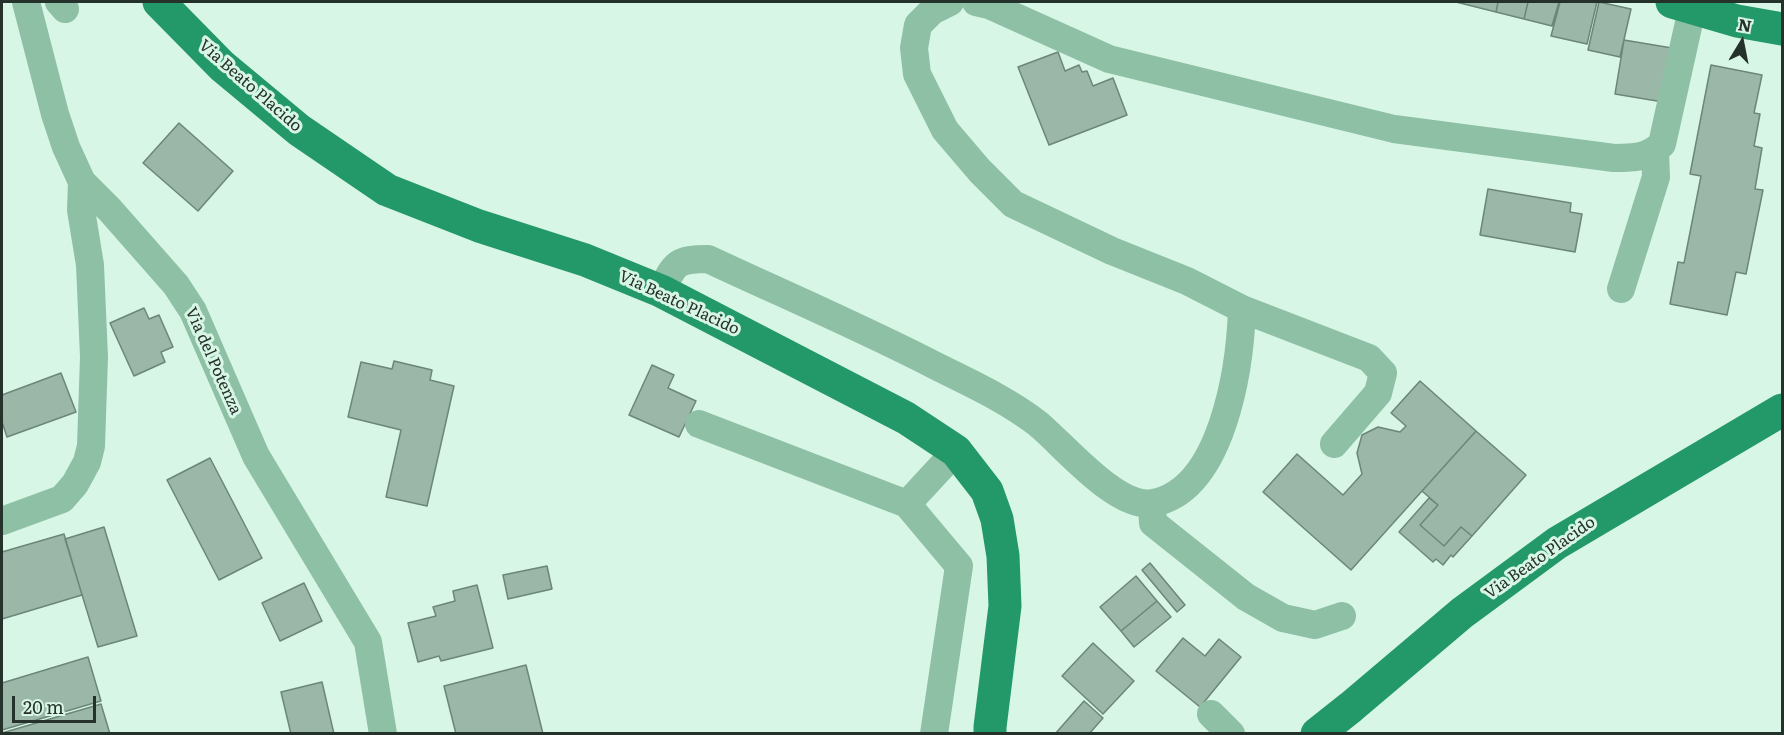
<!DOCTYPE html>
<style>
body{margin:0}
#map{position:relative;width:1784px;height:735px;overflow:hidden;background:#d8f6e5;font-family:Literata,serif}
canvas{display:block}
.frame{position:absolute;inset:0;border:3px solid #25312b;pointer-events:none}
.north{position:absolute;left:1712px;top:12px;width:60px;height:60px;-webkit-text-stroke:4px #d8f6e5;paint-order:stroke;rotate:10deg;font-size:16px;font-weight:700;line-height:24px;text-align:center;color:#25312b}
.north::after{content:'';display:block;margin:auto;width:21px;height:27px;background:#25312b;clip-path:polygon(50% 0,100% 100%,50% 72%,0 100%)}
.scale{position:absolute;left:12px;top:696px;width:84px;height:27px;box-sizing:border-box;border:3px solid #25312b;border-top:0;padding-left:8px;font-size:18px;line-height:21px;white-space:nowrap;color:#25312b;-webkit-text-stroke:4px #d8f6e5;paint-order:stroke}
</style>
<div id="map">
<canvas width="1784" height="735"></canvas>
<div class="frame"></div>
<div class="north">N</div>
<div class="scale">20 m</div>
</div>
<script>
const ctx = document.querySelector('canvas').getContext('2d');
ctx.lineJoin = 'round';
function fillPath(path, color) {
  ctx.fillStyle = color;
  ctx.fill(path, 'evenodd');
}
function strokePath(path, color, width, dash) {
  ctx.strokeStyle = color;
  ctx.lineWidth = width;
  ctx.lineCap = dash ? 'butt' : 'round';
  ctx.setLineDash(dash || []);
  ctx.stroke(path);
}
function label(font, color, halo, rows, align = 'center') {
  ctx.font = font + ' Literata,serif';
  ctx.lineWidth = 6;
  ctx.setLineDash([]);
  ctx.textBaseline = 'middle';
  ctx.strokeStyle = halo;
  ctx.fillStyle = color;
  for (const [text, x, y, turn = 0] of rows) {
    ctx.save();
    ctx.translate(x, y);
    ctx.rotate((+turn || 0) * Math.PI / 180);
    ctx.textAlign = isNaN(turn) ? turn : align;
    if (halo) ctx.strokeText(text, 0, 0);
    ctx.fillText(text, 0, 0);
    ctx.restore();
  }
}
const building = new Path2D(`
 M 1456,2 L 1498,2 L 1496,12 Z
 M 1498,2 L 1528,2 L 1524,19 L 1496,12 Z
 M 1528,2 L 1559,2 L 1552,26 L 1524,19 Z
 M 1560,2 L 1597,2 L 1587,44 L 1551,36 Z
 M 1599,2 L 1631,9 L 1620,57 L 1588,50 Z
 M 1624,40 L 1672,48 L 1663,102 L 1615,94 Z
 M 1058,52 L 1065,71 L 1079,65 L 1082,72 L 1087,71 L 1093,86 L 1113,78 L 1127,115 L 1049,145 L 1018,67 Z
 M 1711,65 L 1762,75 L 1754,113 L 1760,114 L 1754,146 L 1762,148 L 1755,189 L 1763,190 L 1746,274 L 1736,272 L 1727,315 L 1670,304 L 1678,262 L 1684,263 L 1701,176 L 1690,174 Z
 M 179,123 L 233,171 L 198,211 L 143,163 Z
 M 1488,189 L 1571,203 L 1570,212 L 1582,214 L 1575,252 L 1480,235 Z
 M 144,308 L 149,319 L 159,315 L 173,347 L 161,352 L 165,362 L 134,376 L 110,323 Z
 M 394,361 L 432,370 L 430,380 L 454,386 L 427,506 L 386,497 L 401,430 L 348,417 L 361,362 L 392,369 Z
 M 652,365 L 674,375 L 668,388 L 696,401 L 679,437 L 629,415 Z
 M 61,373 L 76,412 L 7,437 L 2,422 L 2,395 Z
 M 1420,381 L 1476,431 L 1351,570 L 1263,492 L 1297,454 L 1343,495 L 1362,474 L 1357,453 L 1362,435 L 1378,427 L 1400,432 L 1406,426 L 1391,413 Z
 M 1476,431 L 1526,475 L 1472,536 L 1461,527 L 1444,546 L 1420,525 L 1438,505 L 1422,491 Z
 M 210,458 L 262,558 L 219,580 L 167,480 Z
 M 1429,498 L 1438,505 L 1420,525 L 1444,546 L 1461,527 L 1472,536 L 1453,557 L 1451,555 L 1443,565 L 1436,559 L 1433,562 L 1399,532 Z
 M 104,527 L 137,636 L 98,647 L 65,539 Z
 M 64,534 L 82,595 L 2,619 L 2,552 Z
 M 1150,563 L 1185,605 L 1177,612 L 1142,570 Z
 M 547,566 L 552,589 L 508,599 L 503,575 Z
 M 1136,576 L 1157,601 L 1121,631 L 1100,607 Z
 M 304,583 L 322,621 L 280,641 L 262,603 Z
 M 477,585 L 493,648 L 441,661 L 439,656 L 418,662 L 408,623 L 436,616 L 433,607 L 455,601 L 453,591 Z
 M 1157,601 L 1171,617 L 1134,647 L 1121,631 Z
 M 1183,638 L 1205,656 L 1219,639 L 1241,657 L 1200,707 L 1156,671 Z
 M 1093,643 L 1134,681 L 1103,714 L 1062,676 Z
 M 88,657 L 101,701 L 2,730 L 2,683 Z
 M 526,665 L 543,734 L 456,734 L 444,686 Z
 M 322,682 L 334,734 L 291,734 L 281,692 Z
 M 1084,701 L 1103,718 L 1089,734 L 1055,734 Z
 M 101,704 L 110,734 L 2,734 L 2,733 Z`);
fillPath(building, '#9bb7a8');
strokePath(building, '#6c8678', 1.5);
strokePath(new Path2D(`
 M 26,2 L 55,114 L 66,147 L 82,182 L 110,210 L 176,285 L 193,311 L 256,456 L 368,642 L 383,734
 M 59,2 L 65,9
 M 950,2 L 932,11 L 918,25 L 914,48 L 917,74 L 945,130 L 980,171 L 1013,204 L 1112,251 L 1187,281 L 1242,309 L 1369,358 L 1383,373 L 1378,393 L 1334,444
 M 976,2 L 989,5 L 1109,59 L 1394,129 L 1614,158 C 1633,158 1648,158 1662,144 L 1692,9
 M 1621,289 L 1656,177 L 1655,151
 M 661,291 C 675,263 676,259 708,259 C 783,294 860,327 934,365 C 968,382 1006,399 1037,423 C 1064,445 1117,510 1153,503 C 1223,490 1240,367 1242,309
 M 699,424 L 907,504 L 956,451
 M 907,504 L 959,566 L 934,734
 M 1152,504 L 1153,523 L 1246,597 L 1283,618 L 1315,625 L 1342,616
 M 2,521 L 62,499 L 75,484 L 87,462 L 91,446 L 94,357 L 90,265 L 81,210 L 82,182
 M 1211,714 L 1231,734`), '#8ec0a5', 28);
strokePath(new Path2D(`
 M 159,2 L 222,66 L 299,130 L 387,190 L 479,226 L 585,260 L 661,291 L 906,418 L 956,451 L 987,491 L 997,519 L 1003,556 L 1005,606 L 990,727 L 990,734
 M 1672,2 L 1737,21 L 1782,29
 M 1317,734 L 1351,707 L 1462,613 L 1557,543 L 1782,410`), '#239869', 33);
label('16px', '#25312b', '#d8f6e5', [
 ["Via Beato Placido",250,86,41],
 ["Via Beato Placido",679,303,25],
 ["Via del Potenza",213,361,66],
 ["Via Beato Placido",1540,558,-35]
]);
</script>
